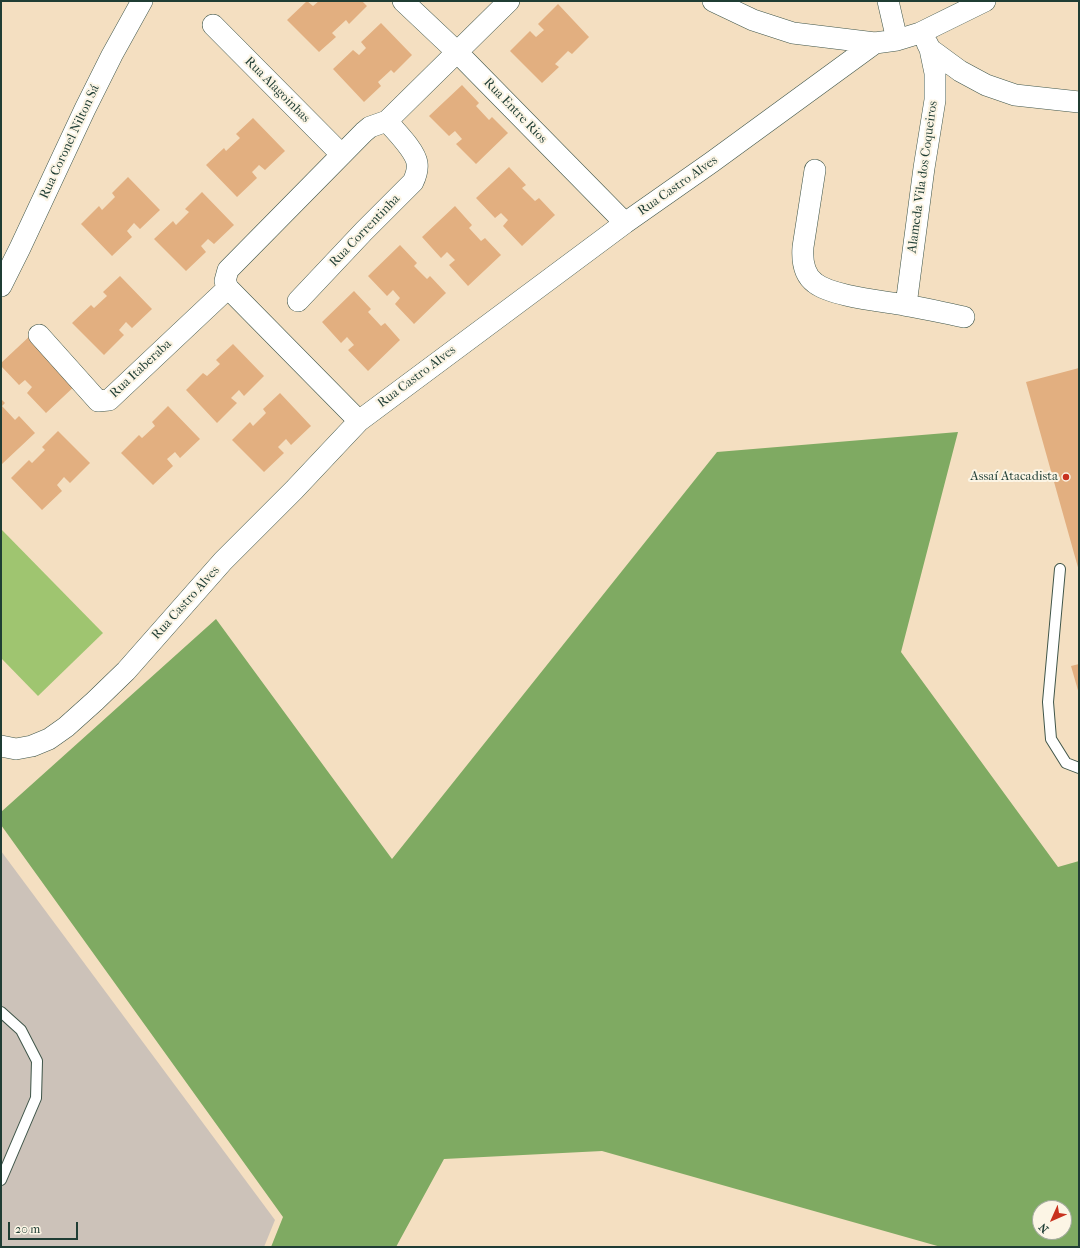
<!DOCTYPE html>
<meta charset="utf-8">
<style>
body{margin:0}
#map{position:relative;width:1080px;height:1248px;overflow:hidden;background:#f4dfc1;font-family:"IM FELL French Canon",serif}
canvas{display:block}
.frame{position:absolute;inset:0;border:2px solid #1f3d34;pointer-events:none}
.north{position:absolute;left:1032px;top:1200px;width:40px;height:40px;box-sizing:border-box;background:#fcf5e5;border:1px solid #a4ab9e;border-radius:50%;rotate:225deg;font-size:11px;font-weight:700;line-height:16px;text-align:center;color:#1f3d34}
.north::after{content:'';display:block;margin:auto;width:14px;height:18px;background:#c8321e;clip-path:polygon(50% 0,100% 100%,50% 72%,0 100%)}
.scale{position:absolute;left:8px;top:1222px;width:70px;height:18px;box-sizing:border-box;border:2px solid #1f3d34;border-top:0;padding-left:5px;font-size:12px;line-height:14px;white-space:nowrap;color:#1f3d34;-webkit-text-stroke:3px #fcf5e5;paint-order:stroke}
</style>
<div id="map">
<canvas width="1080" height="1248"></canvas>
<div class="frame"></div>
<div class="north">N</div>
<div class="scale">20 m</div>
</div>
<script>
const ctx = document.querySelector('canvas').getContext('2d');
ctx.lineJoin = 'round';
function fillPath(path, color) {
  ctx.fillStyle = color;
  ctx.fill(path, 'evenodd');
}
function strokePath(path, color, width, dash) {
  ctx.strokeStyle = color;
  ctx.lineWidth = width;
  ctx.lineCap = dash ? 'butt' : 'round';
  ctx.setLineDash(dash || []);
  ctx.stroke(path);
}
function label(font, color, halo, rows, align = 'center') {
  ctx.font = font + ' "IM FELL French Canon",serif';
  ctx.lineWidth = 4;
  ctx.setLineDash([]);
  ctx.textBaseline = 'middle';
  ctx.strokeStyle = halo;
  ctx.fillStyle = color;
  for (const [text, x, y, turn = 0] of rows) {
    ctx.save();
    ctx.translate(x, y);
    ctx.rotate((+turn || 0) * Math.PI / 180);
    ctx.textAlign = isNaN(turn) ? turn : align;
    if (halo) ctx.strokeText(text, 0, 0);
    ctx.fillText(text, 0, 0);
    ctx.restore();
  }
}
fillPath(new Path2D(`
 M 1,851 L 275,1220 L 264,1247 L 1,1247 Z`), '#ccc2b9');
fillPath(new Path2D(`
 M 1,529 L 103,633 L 38,696 L 1,658 Z`), '#9fc570');
fillPath(new Path2D(`
 M 958,432 L 901,652 L 1058,867 L 1079,861 L 1079,1247 L 941,1247 L 602,1151 L 444,1159 L 396,1247 L 271,1247 L 283,1217 L 1,825 L 1,812 L 216,619 L 392,859 L 717,452 ZM 1040,1208 L 1064,1208 L 1064,1232 L 1040,1232 Z`), '#7faa62');
fillPath(new Path2D(`
 M 307,1 L 313,6 L 319,1 L 362,1 L 367,6 L 349,24 L 346,20 L 332,33 L 336,37 L 319,52 L 287,20 Z
 M 558,4 L 589,37 L 572,54 L 568,51 L 555,64 L 559,67 L 542,83 L 510,51 L 530,31 L 536,37 L 544,30 L 538,24 Z
 M 381,23 L 412,55 L 394,73 L 391,70 L 378,82 L 381,86 L 364,102 L 333,69 L 353,50 L 359,55 L 366,48 L 361,42 Z
 M 462,85 L 479,103 L 476,106 L 489,120 L 492,117 L 508,133 L 476,164 L 456,144 L 462,139 L 455,131 L 449,136 L 429,116 Z
 M 253,118 L 285,151 L 265,170 L 259,165 L 252,172 L 257,178 L 237,197 L 206,165 L 224,148 L 226,151 L 240,138 L 236,134 Z
 M 509,167 L 526,185 L 522,188 L 535,201 L 539,198 L 555,215 L 522,246 L 503,226 L 508,220 L 501,213 L 495,218 L 476,198 Z
 M 128,177 L 160,210 L 140,229 L 134,223 L 127,231 L 132,237 L 112,256 L 81,224 L 99,206 L 102,210 L 115,197 L 112,193 Z
 M 202,192 L 234,225 L 214,244 L 208,239 L 201,246 L 206,252 L 186,271 L 154,239 L 173,221 L 176,225 L 189,212 L 185,209 Z
 M 455,206 L 472,225 L 469,228 L 481,241 L 485,238 L 501,255 L 468,286 L 449,265 L 455,260 L 447,252 L 441,258 L 422,237 Z
 M 400,245 L 417,263 L 414,266 L 427,279 L 430,276 L 446,293 L 414,324 L 395,304 L 400,298 L 393,290 L 387,296 L 368,276 Z
 M 120,276 L 152,309 L 132,328 L 126,322 L 119,330 L 124,335 L 104,355 L 72,323 L 91,305 L 94,308 L 107,296 L 103,292 Z
 M 354,291 L 371,309 L 368,312 L 381,326 L 385,323 L 400,340 L 368,371 L 348,350 L 354,345 L 347,337 L 341,343 L 322,322 Z
 M 32,334 L 79,382 L 46,413 L 27,393 L 32,387 L 25,380 L 19,385 L 1,366 L 1,363 Z
 M 233,344 L 264,376 L 244,396 L 239,390 L 231,398 L 237,403 L 217,423 L 186,390 L 203,373 L 207,376 L 220,364 L 216,360 Z
 M 1079,368 L 1079,571 L 1026,382 Z
 M 280,393 L 311,426 L 291,445 L 286,439 L 278,447 L 284,453 L 264,472 L 232,440 L 250,422 L 253,426 L 266,413 L 263,409 Z
 M 1,399 L 5,403 L 2,406 L 15,420 L 19,416 L 35,433 L 2,464 L 1,463 Z
 M 168,406 L 200,439 L 180,458 L 175,452 L 167,459 L 173,466 L 153,485 L 121,453 L 139,435 L 142,438 L 155,426 L 152,422 Z
 M 58,431 L 90,463 L 70,483 L 64,477 L 57,485 L 62,491 L 42,510 L 11,478 L 29,460 L 32,463 L 45,450 L 42,447 Z
 M 1079,664 L 1079,694 L 1071,666 Z`), '#e2af80');
const service = new Path2D(`
 M 1060,569 L 1048,702 L 1051,739 L 1066,763 L 1079,768
 M 1,1012 L 21,1030 L 37,1061 L 36,1098 L 1,1180`);
const minor = new Path2D(`
 M 403,1 L 457,52 L 625,223
 M 713,1 L 753,20 L 793,33 L 875,43 L 897,40 L 920,33 L 985,1
 M 888,1 L 897,40
 M 213,25 L 341,154
 M 927,43 L 930,49 L 960,71 L 986,85 L 1015,95 L 1079,102
 M 815,170 L 803,247 C 802,260 804,275 815,283 C 831,296 882,301 904,305 C 924,308 944,313 964,317
 M 1,286 L 20,248 L 85,109 L 112,55 L 142,1
 M 298,301 L 364,231 L 413,182 C 416,176 418,170 417,163 C 415,150 396,132 387,121
 M 906,305 L 924,168 L 935,100 L 935,73 L 930,49
 M 39,335 L 98,401 L 109,400 L 228,288
 M 359,421 L 228,288 L 225,281 L 228,270 L 364,132 L 370,127 L 387,121 L 509,1
 M 1,746 L 16,749 L 32,746 L 49,739 L 66,727 L 95,701 L 126,671 L 223,561 L 294,490 L 359,421 L 625,223 L 712,162 L 875,43`);
strokePath(service, '#3f5549', 12);
strokePath(minor, '#3f5549', 22);
strokePath(service, '#fff', 10);
strokePath(minor, '#fff', 21);
for (const [x, y, r, color] of [
 [1066,477,4,"#c8321e"]
]) {
  const dot = new Path2D();
  dot.arc(x, y, r, 0, 2 * Math.PI);
  ctx.fillStyle = color;
  ctx.fill(dot);
  strokePath(dot, '#fcf5e5', 1.5);
}
label('13px', '#1f3d34', '#fcf5e5', [
 ["Rua Alagoinhas",277,90,45],
 ["Rua Entre Rios",515,111,46],
 ["Rua Coronel Nilton Sá",70,142,-65],
 ["Alameda Vila dos Coqueiros",923,177,-82],
 ["Rua Castro Alves",678,186,-35],
 ["Rua Correntinha",365,231,-46],
 ["Rua Itaberaba",141,369,-43],
 ["Rua Castro Alves",417,377,-37],
 ["Rua Castro Alves",186,603,-48]
]);
label('13px', '#1f3d34', '#fcf5e5', [
 ["Assaí Atacadista",1058,477]
], 'right');
</script>
